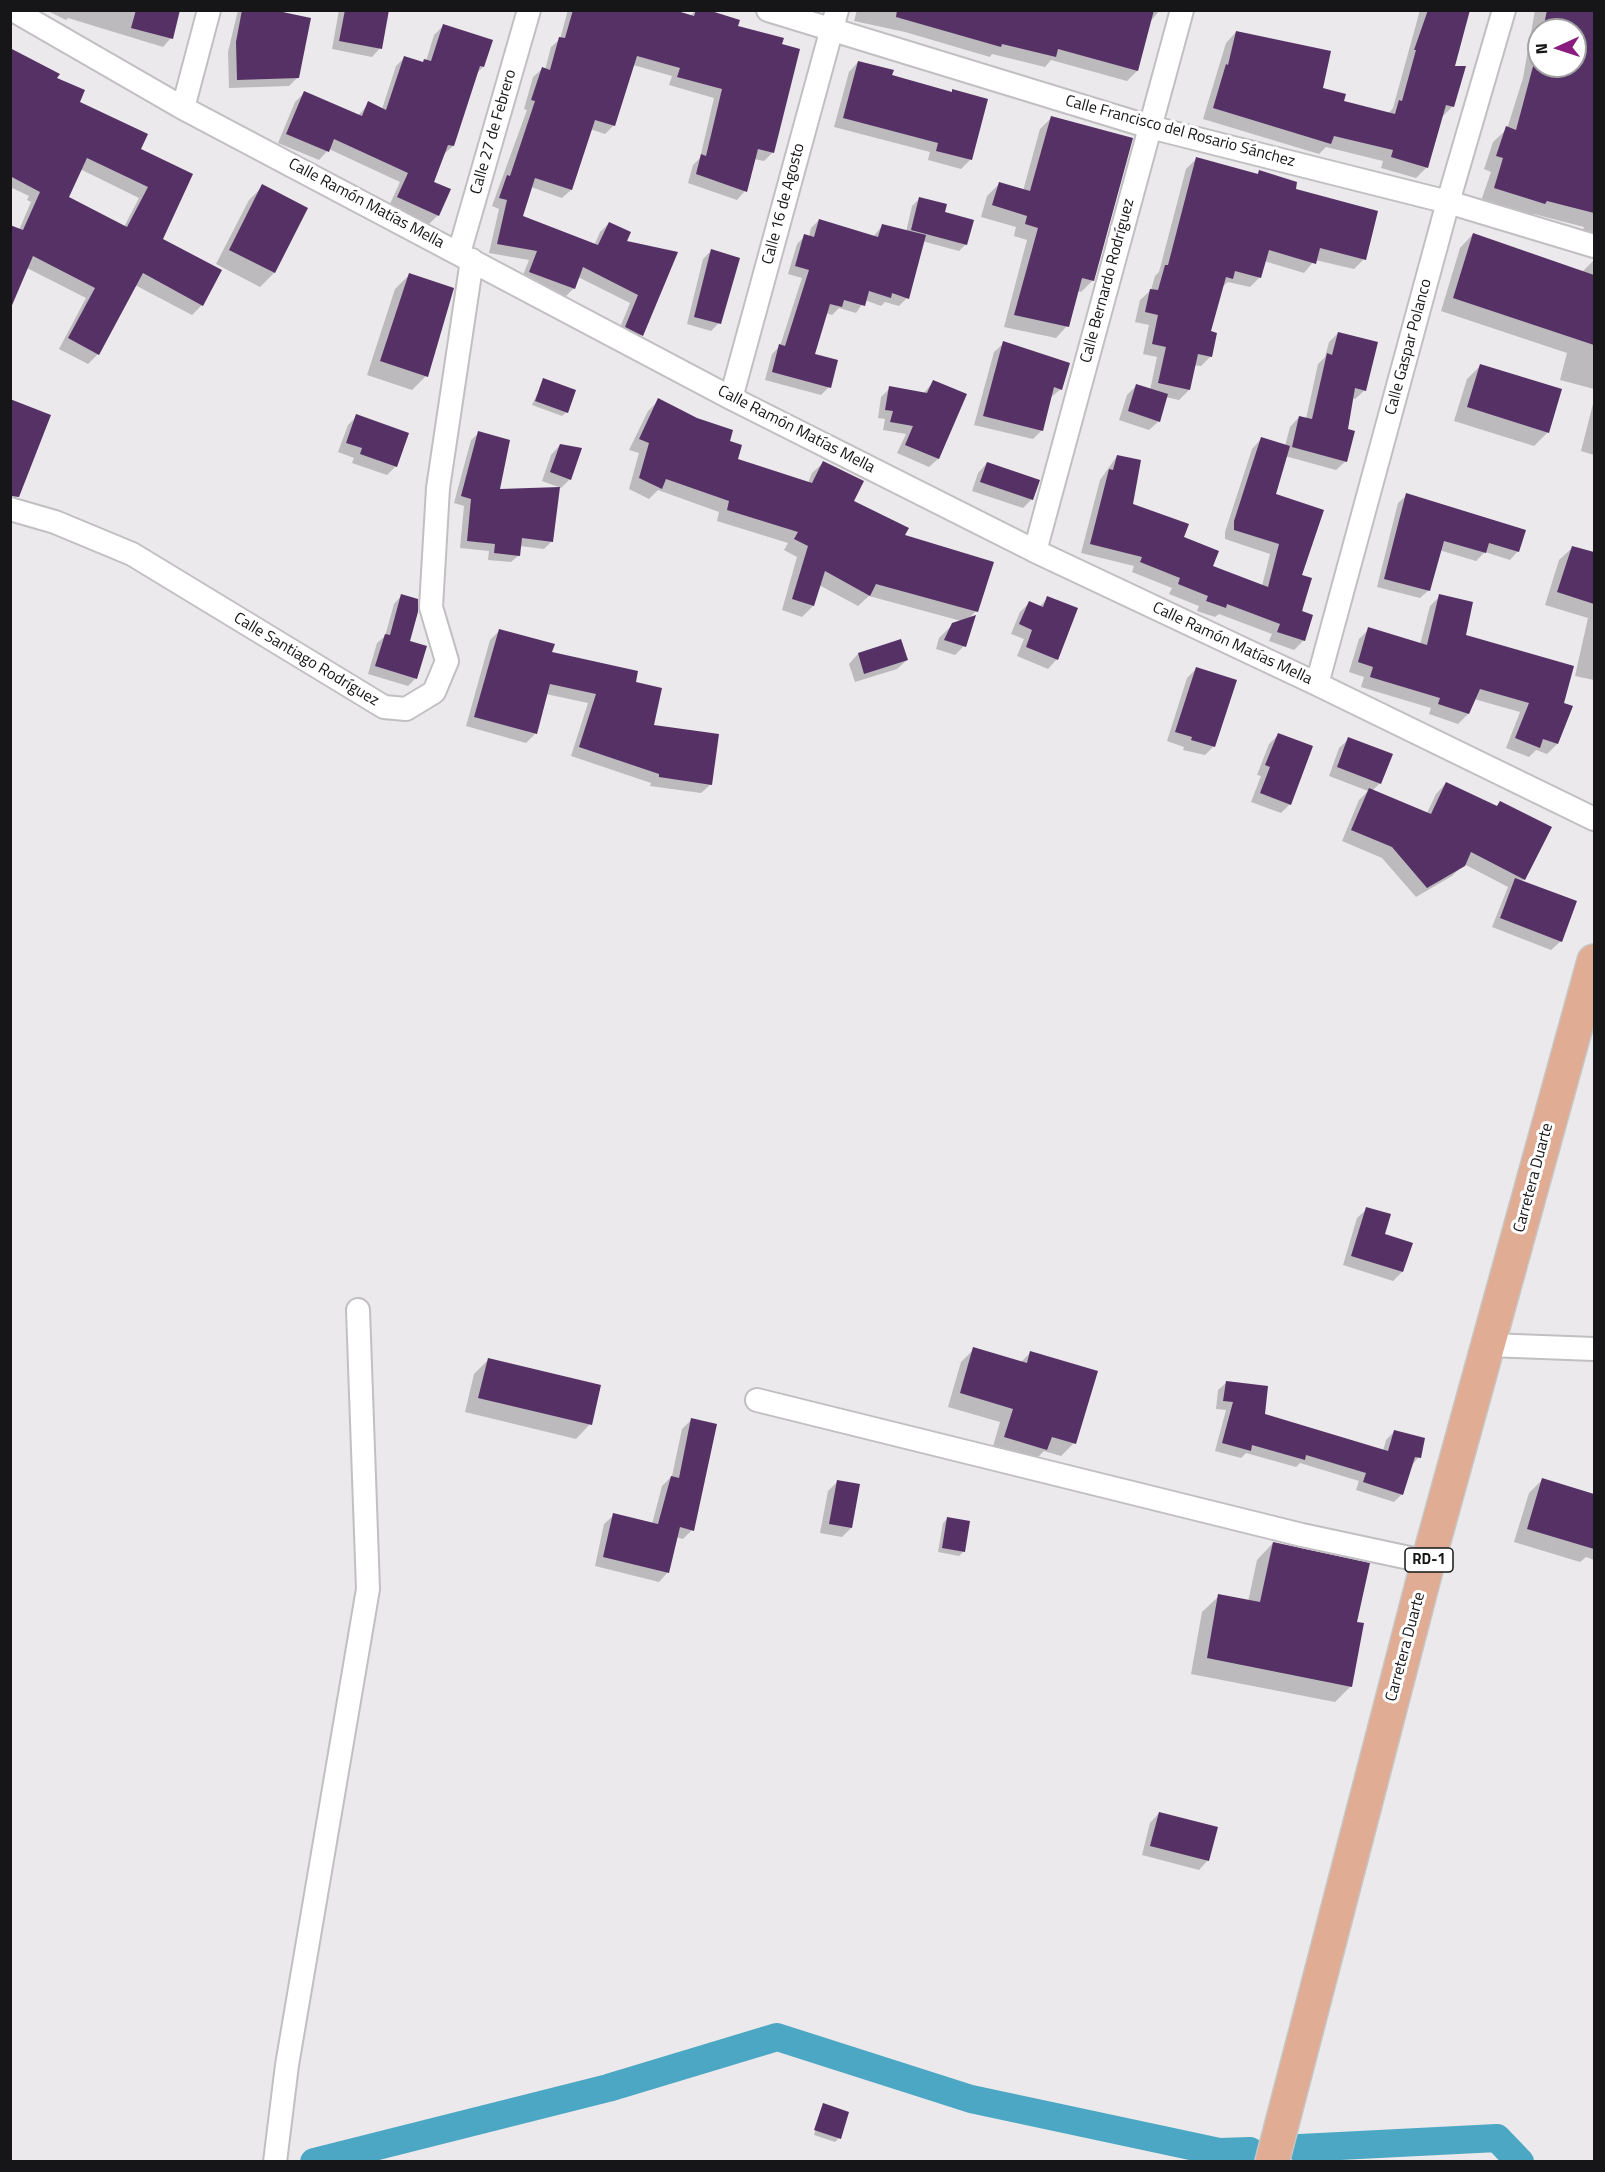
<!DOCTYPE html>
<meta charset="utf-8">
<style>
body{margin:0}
#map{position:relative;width:1605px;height:2172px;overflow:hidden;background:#ebe9ec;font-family:"Titillium Web",sans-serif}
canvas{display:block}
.frame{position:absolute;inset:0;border:12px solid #161517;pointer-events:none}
.north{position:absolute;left:1527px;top:18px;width:60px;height:60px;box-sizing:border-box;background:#fff;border:2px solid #a2a1a2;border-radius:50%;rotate:267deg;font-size:16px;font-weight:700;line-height:24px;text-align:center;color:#161517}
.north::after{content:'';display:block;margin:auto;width:21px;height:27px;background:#8a1c80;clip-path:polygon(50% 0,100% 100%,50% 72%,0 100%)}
</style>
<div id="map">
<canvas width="1605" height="2172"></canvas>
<div class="frame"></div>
<div class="north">N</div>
</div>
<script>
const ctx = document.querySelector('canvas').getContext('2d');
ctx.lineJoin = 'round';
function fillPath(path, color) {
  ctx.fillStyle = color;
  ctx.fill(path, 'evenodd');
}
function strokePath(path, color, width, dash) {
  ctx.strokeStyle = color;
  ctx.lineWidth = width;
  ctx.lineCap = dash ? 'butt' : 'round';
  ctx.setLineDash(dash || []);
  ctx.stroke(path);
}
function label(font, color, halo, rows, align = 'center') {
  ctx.font = font + ' "Titillium Web",sans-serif';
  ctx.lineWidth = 6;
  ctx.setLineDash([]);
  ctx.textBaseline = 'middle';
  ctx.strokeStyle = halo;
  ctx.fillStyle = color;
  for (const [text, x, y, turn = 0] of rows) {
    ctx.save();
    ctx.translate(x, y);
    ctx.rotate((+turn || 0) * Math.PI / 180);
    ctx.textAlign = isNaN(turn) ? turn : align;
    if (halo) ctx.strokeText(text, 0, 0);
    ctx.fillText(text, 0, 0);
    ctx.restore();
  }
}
fillPath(new Path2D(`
 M 46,10 L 178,10 L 171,38 L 163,47 L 68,18 L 66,20 Z
 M 238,10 L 285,10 L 298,77 L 289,86 L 229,88 L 228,52 Z
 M 339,10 L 388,10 L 380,48 L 372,57 L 332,49 Z
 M 568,10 L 635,10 L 690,16 L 696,10 L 702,10 L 736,27 L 773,152 L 764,161 L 754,159 L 745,191 L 737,200 L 688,183 L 693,165 L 700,158 L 714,98 L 669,85 L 672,76 L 633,65 L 614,125 L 605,134 L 590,129 L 571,190 L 562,198 L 531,187 L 521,217 L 594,246 L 600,232 L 609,223 L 625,242 L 676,253 L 641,335 L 633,344 L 617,335 L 630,303 L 578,277 L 574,288 L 565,297 L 521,280 L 529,260 L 489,253 L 499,209 L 492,206 L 527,110 L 524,109 L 533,77 L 542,69 L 545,70 L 551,47 L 560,39 Z
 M 857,10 L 1160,10 L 1150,22 L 1137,71 L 1127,81 L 1051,60 L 1045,67 L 992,54 L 990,57 L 905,32 L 854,21 Z
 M 1420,10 L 1469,10 L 1452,70 L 1453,106 L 1442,117 L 1427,167 L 1416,178 L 1381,168 L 1383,161 L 1326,147 L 1319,154 L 1203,119 L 1226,43 L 1236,32 L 1342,102 L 1388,114 L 1393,108 Z
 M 1535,10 L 1594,10 L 1594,154 L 1591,164 L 1594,165 L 1594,389 L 1560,380 L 1567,353 L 1441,311 L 1460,248 L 1473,234 L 1582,272 L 1594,260 L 1594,256 L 1580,238 L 1584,227 L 1534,214 L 1531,217 L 1481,201 L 1491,172 L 1484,169 L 1493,142 L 1507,129 L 1523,78 ZM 1539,30 L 1575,30 L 1575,66 L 1539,66 Z
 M 443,26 L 483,67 L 476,74 L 453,146 L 444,154 L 432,183 L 438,215 L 429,224 L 389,206 L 400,182 L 329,149 L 319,160 L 278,143 L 295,102 L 304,93 L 358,116 L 369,103 L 382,109 L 396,66 L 405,57 L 421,63 L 426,61 L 434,35 Z
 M 10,50 L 55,79 L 78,103 L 139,150 L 161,239 L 202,305 L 192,315 L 135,285 L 98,354 L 88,364 L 59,349 L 86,298 L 27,268 L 19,230 L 31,202 L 27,200 L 29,196 L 10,187 ZM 80,169 L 139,198 L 124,227 L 68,198 Z
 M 858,62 L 891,76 L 951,93 L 953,91 L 986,100 L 970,160 L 961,169 L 928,160 L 930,152 L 834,127 L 849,72 Z
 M 1051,118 L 1093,280 L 1081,292 L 1077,291 L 1067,326 L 1056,338 L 1004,327 L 1027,240 L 1014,236 L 1016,227 L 981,217 L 987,196 L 999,184 L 1023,191 L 1040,129 Z
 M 1196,159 L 1256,175 L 1259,172 L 1294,190 L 1364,259 L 1354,269 L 1315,260 L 1304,273 L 1264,261 L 1260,277 L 1250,287 L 1228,282 L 1221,288 L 1209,333 L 1211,356 L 1201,366 L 1194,365 L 1189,390 L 1179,400 L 1166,397 L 1159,421 L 1149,430 L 1119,420 L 1127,395 L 1137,385 L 1150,390 L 1157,357 L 1143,354 L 1149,325 L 1135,322 L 1140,300 L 1151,290 L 1155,276 L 1159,272 L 1186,169 Z
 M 263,186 L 306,208 L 274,273 L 260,287 L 216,264 L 249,200 Z
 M 919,199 L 943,213 L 966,244 L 959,251 L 922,241 L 907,298 L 899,306 L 885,302 L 881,306 L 865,300 L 856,313 L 839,308 L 832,315 L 826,313 L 813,355 L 829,387 L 821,395 L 765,380 L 772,354 L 780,346 L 802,278 L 788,274 L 797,244 L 805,236 L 809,237 L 811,228 L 819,220 L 873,237 L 882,226 L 906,232 L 912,206 Z
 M 711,251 L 719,323 L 711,331 L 687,324 L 703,259 Z
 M 409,275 L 426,376 L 412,390 L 367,375 L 395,289 Z
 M 1338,333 L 1365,390 L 1355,399 L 1352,398 L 1346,430 L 1346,461 L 1336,470 L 1285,456 L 1274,495 L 1301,576 L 1304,640 L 1294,650 L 1269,641 L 1272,634 L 1219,614 L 1215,617 L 1197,611 L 1199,606 L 1169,594 L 1172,588 L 1132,572 L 1134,566 L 1081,553 L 1100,480 L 1117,456 L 1131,505 L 1182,538 L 1211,567 L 1262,586 L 1270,554 L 1225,539 L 1225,532 L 1252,449 L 1261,439 L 1285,446 L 1290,427 L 1299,417 L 1306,419 L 1318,364 L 1325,357 L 1329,342 Z
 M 1004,343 L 1061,389 L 1050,398 L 1042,430 L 1033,439 L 974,425 L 994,352 Z
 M 1481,365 L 1548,432 L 1534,446 L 1454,421 L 1467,379 Z
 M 544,380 L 567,412 L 562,416 L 532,405 Z
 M 933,382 L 965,395 L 938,459 L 929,467 L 897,453 L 906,434 L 883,430 L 885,419 L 878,418 L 881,397 L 890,388 L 923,394 Z
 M 659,400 L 728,442 L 736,460 L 808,483 L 812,473 L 823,463 L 852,501 L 903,536 L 976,611 L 966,621 L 964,646 L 955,655 L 936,649 L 939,638 L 949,628 L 965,622 L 869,596 L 858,606 L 819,585 L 813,606 L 802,617 L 782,610 L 797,557 L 784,550 L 788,543 L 717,521 L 719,512 L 658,490 L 649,499 L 629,489 L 639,453 L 629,450 L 648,411 Z
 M 1594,400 L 1594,455 L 1581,451 Z
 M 357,416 L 396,466 L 387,475 L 352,463 L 354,458 L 338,452 L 348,425 Z
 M 479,433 L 499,490 L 551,542 L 544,549 L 520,546 L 519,555 L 511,562 L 488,560 L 489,551 L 460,548 L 464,506 L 454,503 L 471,440 Z
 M 560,445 L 570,479 L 561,488 L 542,481 L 551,455 Z
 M 987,463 L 1032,499 L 1023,508 L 972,491 L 978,473 Z
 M 1407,495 L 1518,551 L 1510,560 L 1485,552 L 1476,561 L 1439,550 L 1429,590 L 1420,598 L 1377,587 L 1398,503 Z
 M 1572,548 L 1594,554 L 1594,680 L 1575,676 L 1588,618 L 1545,605 L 1559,560 Z
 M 401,596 L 416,678 L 408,686 L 368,674 L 377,643 L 385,636 L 394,604 Z
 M 1440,596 L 1464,636 L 1562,704 L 1557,744 L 1547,754 L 1536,750 L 1529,757 L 1506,748 L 1520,712 L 1474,699 L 1468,714 L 1458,724 L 1429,714 L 1431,708 L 1361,687 L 1364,677 L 1349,672 L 1359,639 L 1369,629 L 1420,645 L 1430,606 Z
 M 1048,598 L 1057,659 L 1048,669 L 1017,656 L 1024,639 L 1011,634 L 1020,612 L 1029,603 L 1039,607 Z
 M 499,631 L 551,653 L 634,683 L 652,726 L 711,784 L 701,793 L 650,786 L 651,783 L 571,756 L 588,703 L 546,694 L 535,734 L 526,743 L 466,726 L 490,640 Z
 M 858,654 L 907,660 L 897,669 L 855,682 L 849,664 Z
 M 1197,668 L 1214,746 L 1205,755 L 1183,750 L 1184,747 L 1167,741 L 1187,678 Z
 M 1278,735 L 1290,804 L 1281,813 L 1251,802 L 1261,776 L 1257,775 L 1269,744 Z
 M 1349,739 L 1380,783 L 1372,791 L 1427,813 L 1436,794 L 1446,783 L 1496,807 L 1500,803 L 1524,879 L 1521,882 L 1561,941 L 1551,950 L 1492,927 L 1508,887 L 1464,864 L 1452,876 L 1416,897 L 1382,858 L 1342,841 L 1359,800 L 1368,791 L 1329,776 L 1339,748 Z
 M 1367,1209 L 1402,1272 L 1393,1281 L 1343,1265 L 1357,1218 Z
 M 974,1349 L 1020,1363 L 1031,1352 L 1074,1443 L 1061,1456 L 1044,1451 L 1033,1462 L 992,1450 L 1000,1422 L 948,1407 L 961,1362 Z
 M 488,1360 L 590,1424 L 576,1439 L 465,1412 L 474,1374 Z
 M 1227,1382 L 1263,1415 L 1383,1451 L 1386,1440 L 1394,1432 L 1419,1457 L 1411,1466 L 1402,1494 L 1394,1502 L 1356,1490 L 1359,1481 L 1300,1463 L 1296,1467 L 1246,1453 L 1241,1458 L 1215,1451 L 1226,1410 L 1216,1409 L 1218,1390 Z
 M 691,1420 L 692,1530 L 683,1539 L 676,1537 L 668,1572 L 659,1582 L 595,1566 L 604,1524 L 614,1515 L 652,1524 L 662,1486 L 672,1476 L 682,1429 Z
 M 1542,1480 L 1594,1497 L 1594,1560 L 1586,1557 L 1580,1562 L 1514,1542 L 1529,1493 Z
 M 837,1482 L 851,1528 L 842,1537 L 820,1533 L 828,1491 Z
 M 947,1519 L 964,1551 L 959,1556 L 938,1552 L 943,1523 Z
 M 1273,1543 L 1351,1686 L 1335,1702 L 1191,1674 L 1202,1612 L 1219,1596 L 1248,1602 L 1257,1560 Z
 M 1159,1813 L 1208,1860 L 1199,1870 L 1142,1855 L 1150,1823 Z
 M 823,2105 L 839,2138 L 835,2142 L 814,2135 Z`), '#0003');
strokePath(new Path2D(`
 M 1300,2148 L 1497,2138 L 1520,2162
 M 314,2162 L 608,2088 L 777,2037 L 971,2099 L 1219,2152 L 1250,2151`), '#4ba7c3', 28);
fillPath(new Path2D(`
 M 136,10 L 180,10 L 173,39 L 131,28 Z
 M 242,10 L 273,10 L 311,18 L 299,78 L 237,80 L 236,42 Z
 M 345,10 L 389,10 L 382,49 L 339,41 Z
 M 573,10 L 674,10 L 694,16 L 696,10 L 708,10 L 740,20 L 738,26 L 784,38 L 782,44 L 800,49 L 774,153 L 758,149 L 747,192 L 696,174 L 701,154 L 706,156 L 722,89 L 677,77 L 680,68 L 637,56 L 615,126 L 595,120 L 572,190 L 535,178 L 523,216 L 598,245 L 609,222 L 631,232 L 627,241 L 678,252 L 643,336 L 625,327 L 638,295 L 583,267 L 575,289 L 529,272 L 537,251 L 497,244 L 507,200 L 499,198 L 507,175 L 510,176 L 535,101 L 531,100 L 542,67 L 550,70 L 559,37 L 565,38 Z
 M 897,10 L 1154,10 L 1138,71 L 1058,49 L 1056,57 L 1002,44 L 1001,47 L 896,17 Z
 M 1428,10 L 1470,10 L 1455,66 L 1466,66 L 1454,107 L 1446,105 L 1428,168 L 1391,157 L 1393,150 L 1334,136 L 1331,144 L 1213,108 L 1226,64 L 1228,65 L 1236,31 L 1331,51 L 1323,88 L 1346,94 L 1344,101 L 1395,114 L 1399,100 L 1402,101 L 1416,50 L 1414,50 Z
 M 1547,10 L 1594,10 L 1594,213 L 1547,201 L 1545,204 L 1494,188 L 1503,158 L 1496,156 L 1506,126 L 1516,130 L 1539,44 L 1539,66 L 1575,66 L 1575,30 L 1543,30 Z
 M 443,24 L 493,40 L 484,67 L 480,66 L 454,146 L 448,145 L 434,182 L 451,189 L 439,216 L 397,197 L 408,173 L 334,139 L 329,152 L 286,134 L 304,91 L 362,116 L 368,101 L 386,110 L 404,56 L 423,62 L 424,59 L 431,61 Z
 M 10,48 L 60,74 L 57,78 L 85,90 L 80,102 L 148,134 L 141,149 L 193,174 L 163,239 L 222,270 L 203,306 L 143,273 L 99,355 L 68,338 L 95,288 L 33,256 L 10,310 L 10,225 L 23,230 L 40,192 L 10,176 ZM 87,158 L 148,187 L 127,227 L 69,197 Z
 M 858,61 L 894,70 L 892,75 L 952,92 L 952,89 L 988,99 L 972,160 L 936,151 L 938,143 L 843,118 Z
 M 1051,116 L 1133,138 L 1094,281 L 1082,278 L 1069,327 L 1014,315 L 1038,228 L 1025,224 L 1027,216 L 992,205 L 999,182 L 1030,191 Z
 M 1196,157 L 1258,174 L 1259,170 L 1297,182 L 1296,189 L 1378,211 L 1366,260 L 1320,248 L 1316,264 L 1269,250 L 1261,278 L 1235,271 L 1233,279 L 1226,277 L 1211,331 L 1217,333 L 1212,357 L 1198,354 L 1190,390 L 1158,383 L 1166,347 L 1152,344 L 1158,315 L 1145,312 L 1150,289 L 1158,290 L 1165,265 L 1168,265 Z
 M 262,184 L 308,208 L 275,273 L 229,250 Z
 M 919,197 L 947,204 L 945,212 L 974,220 L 967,245 L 911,230 Z
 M 819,219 L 878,237 L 882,224 L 926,235 L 909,299 L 892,293 L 891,298 L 869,291 L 865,306 L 844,300 L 842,307 L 830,304 L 815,354 L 838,360 L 831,388 L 772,372 L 779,344 L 785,346 L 809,270 L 795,266 L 804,234 L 814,237 Z
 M 1473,233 L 1594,275 L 1594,345 L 1453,298 Z
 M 711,249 L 740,258 L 721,324 L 694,317 Z
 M 409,273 L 454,288 L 428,377 L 380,361 Z
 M 1338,332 L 1378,342 L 1366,391 L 1355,388 L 1348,429 L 1355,431 L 1347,462 L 1292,447 L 1299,416 L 1312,419 L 1327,353 L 1332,355 Z
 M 1003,341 L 1070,363 L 1062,390 L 1054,387 L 1043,431 L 983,416 Z
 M 1480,364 L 1562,389 L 1549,433 L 1467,407 Z
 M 543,378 L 576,390 L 568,413 L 535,401 Z
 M 933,380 L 967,394 L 939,459 L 905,445 L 913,426 L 890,422 L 893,411 L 885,410 L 889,386 L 927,393 Z
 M 1136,384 L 1168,394 L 1160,422 L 1128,411 Z
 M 658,398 L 697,418 L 733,430 L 730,441 L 742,445 L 738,459 L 812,483 L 823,461 L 864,481 L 854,501 L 909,528 L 905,535 L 994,562 L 978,612 L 876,584 L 870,596 L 825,571 L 814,606 L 792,599 L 808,546 L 794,539 L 798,532 L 727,510 L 729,501 L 666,479 L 662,489 L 639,478 L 649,443 L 639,439 Z
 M 10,399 L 51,415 L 19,497 L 10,496 Z
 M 356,414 L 409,433 L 397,467 L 360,454 L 362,448 L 346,443 Z
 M 478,431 L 510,440 L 500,489 L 560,487 L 553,542 L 522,538 L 520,556 L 494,553 L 495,544 L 467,541 L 471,499 L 461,496 Z
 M 1261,437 L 1290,446 L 1276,494 L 1324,510 L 1302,575 L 1312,578 L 1302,611 L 1313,615 L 1305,641 L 1277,632 L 1280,624 L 1227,604 L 1226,608 L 1206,601 L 1208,596 L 1178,584 L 1180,578 L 1140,562 L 1142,557 L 1090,544 L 1109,469 L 1113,470 L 1117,455 L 1141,460 L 1133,504 L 1189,524 L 1184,537 L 1219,551 L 1213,566 L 1268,587 L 1279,544 L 1234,530 L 1234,521 Z
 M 560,444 L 582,448 L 571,480 L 550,472 Z
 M 987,462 L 1040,480 L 1033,500 L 980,482 Z
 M 1406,493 L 1526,530 L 1519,552 L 1489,543 L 1486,553 L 1444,541 L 1430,591 L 1384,579 Z
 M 1572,546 L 1594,552 L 1594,604 L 1557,592 Z
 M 401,594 L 418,599 L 418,612 L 410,641 L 427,646 L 417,679 L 375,666 L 385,634 L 390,635 Z
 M 1439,594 L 1473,602 L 1466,635 L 1574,666 L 1564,703 L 1573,706 L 1558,744 L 1543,739 L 1540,748 L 1515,738 L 1529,703 L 1480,689 L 1469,714 L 1438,704 L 1440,698 L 1370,677 L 1373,667 L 1358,662 L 1368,627 L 1427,645 Z
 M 1047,596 L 1078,608 L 1058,660 L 1026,647 L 1032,630 L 1019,624 L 1029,601 L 1043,607 Z
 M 976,615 L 966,647 L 944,640 L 952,623 Z
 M 499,629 L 555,644 L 552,652 L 638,671 L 636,682 L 662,688 L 654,725 L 719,734 L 712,785 L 659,777 L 659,774 L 579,747 L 596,694 L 550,684 L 537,734 L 474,717 Z
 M 901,639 L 908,660 L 864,674 L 858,653 Z
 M 1196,667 L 1237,680 L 1215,747 L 1191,740 L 1192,737 L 1175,732 Z
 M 1278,733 L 1313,746 L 1291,805 L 1260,793 L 1270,767 L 1265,765 Z
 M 1348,737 L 1393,754 L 1381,784 L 1337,767 Z
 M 1446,782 L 1497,806 L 1500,801 L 1552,827 L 1525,880 L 1471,852 L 1465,866 L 1427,888 L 1392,847 L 1351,830 L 1369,788 L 1431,814 Z
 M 1515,878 L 1577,901 L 1562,942 L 1500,918 Z
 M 1366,1207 L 1391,1214 L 1385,1234 L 1413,1243 L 1403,1272 L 1351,1256 Z
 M 973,1347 L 1027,1363 L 1030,1351 L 1098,1371 L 1076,1444 L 1052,1437 L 1047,1450 L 1004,1437 L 1013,1409 L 960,1393 Z
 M 488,1358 L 601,1385 L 592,1425 L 478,1398 Z
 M 1226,1381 L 1268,1386 L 1265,1414 L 1388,1451 L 1394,1430 L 1425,1438 L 1421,1458 L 1415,1457 L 1403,1495 L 1363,1482 L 1366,1473 L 1306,1455 L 1305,1460 L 1252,1445 L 1251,1451 L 1222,1443 L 1233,1402 L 1223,1401 Z
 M 691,1418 L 717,1424 L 694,1531 L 680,1527 L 669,1573 L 603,1557 L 613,1513 L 658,1524 L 671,1476 L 679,1478 Z
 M 1542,1478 L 1594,1494 L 1594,1549 L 1527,1529 Z
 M 837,1480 L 860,1484 L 852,1528 L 829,1524 Z
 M 947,1517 L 970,1521 L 965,1552 L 942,1548 Z
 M 1273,1542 L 1370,1563 L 1357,1622 L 1364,1623 L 1352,1687 L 1207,1658 L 1218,1594 L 1260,1602 Z
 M 1159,1812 L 1218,1827 L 1209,1861 L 1150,1846 Z
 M 823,2103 L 849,2112 L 841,2139 L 814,2130 Z`), '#553166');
const street = new Path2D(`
 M 13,10 L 183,108 L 731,398 L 1035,551 L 1317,684 L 1594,819
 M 768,10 L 1150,127 L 1448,202 L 1594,246
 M 183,108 L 209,10
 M 459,253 L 529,10
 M 731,398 L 837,10
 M 10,509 L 55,522 L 132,554 L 384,707 L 406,709 L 434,692 L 447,661 L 431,607 L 438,488 L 472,260
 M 1035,551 L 1182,10
 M 1317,684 L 1448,202 L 1504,10
 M 1489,1345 L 1594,1349
 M 757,1400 L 1302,1535 L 1428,1562
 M 275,2162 L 287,2065 L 368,1589 L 358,1310`);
const primary = new Path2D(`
 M 1272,2162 L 1428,1562 L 1594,961`);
strokePath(street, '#c1bfc2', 26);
strokePath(primary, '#c7c7c7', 36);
strokePath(street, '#fff', 22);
strokePath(primary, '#e0ac94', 33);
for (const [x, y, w] of [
 [1429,1560,48]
]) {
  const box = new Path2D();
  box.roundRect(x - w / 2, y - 12, w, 24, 4.5);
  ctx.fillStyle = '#fff';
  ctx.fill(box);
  strokePath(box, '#161517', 1.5);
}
label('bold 15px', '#161517', null, [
 ["RD-1",1429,1560]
]);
label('16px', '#161517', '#fff', [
 ["Calle 27 de Febrero",494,132,-74],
 ["Calle Francisco del Rosario Sánchez",1180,132,15],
 ["Calle Ramón Matías Mella",366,204,28],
 ["Calle 16 de Agosto",784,204,-75],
 ["Calle Bernardo Rodríguez",1108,281,-75],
 ["Calle Gaspar Polanco",1409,347,-75],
 ["Calle Ramón Matías Mella",796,430,27],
 ["Calle Ramón Matías Mella",1232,644,25],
 ["Calle Santiago Rodríguez",306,660,31],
 ["Carretera Duarte",1534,1178,-75],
 ["Carretera Duarte",1406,1647,-75]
]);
</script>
